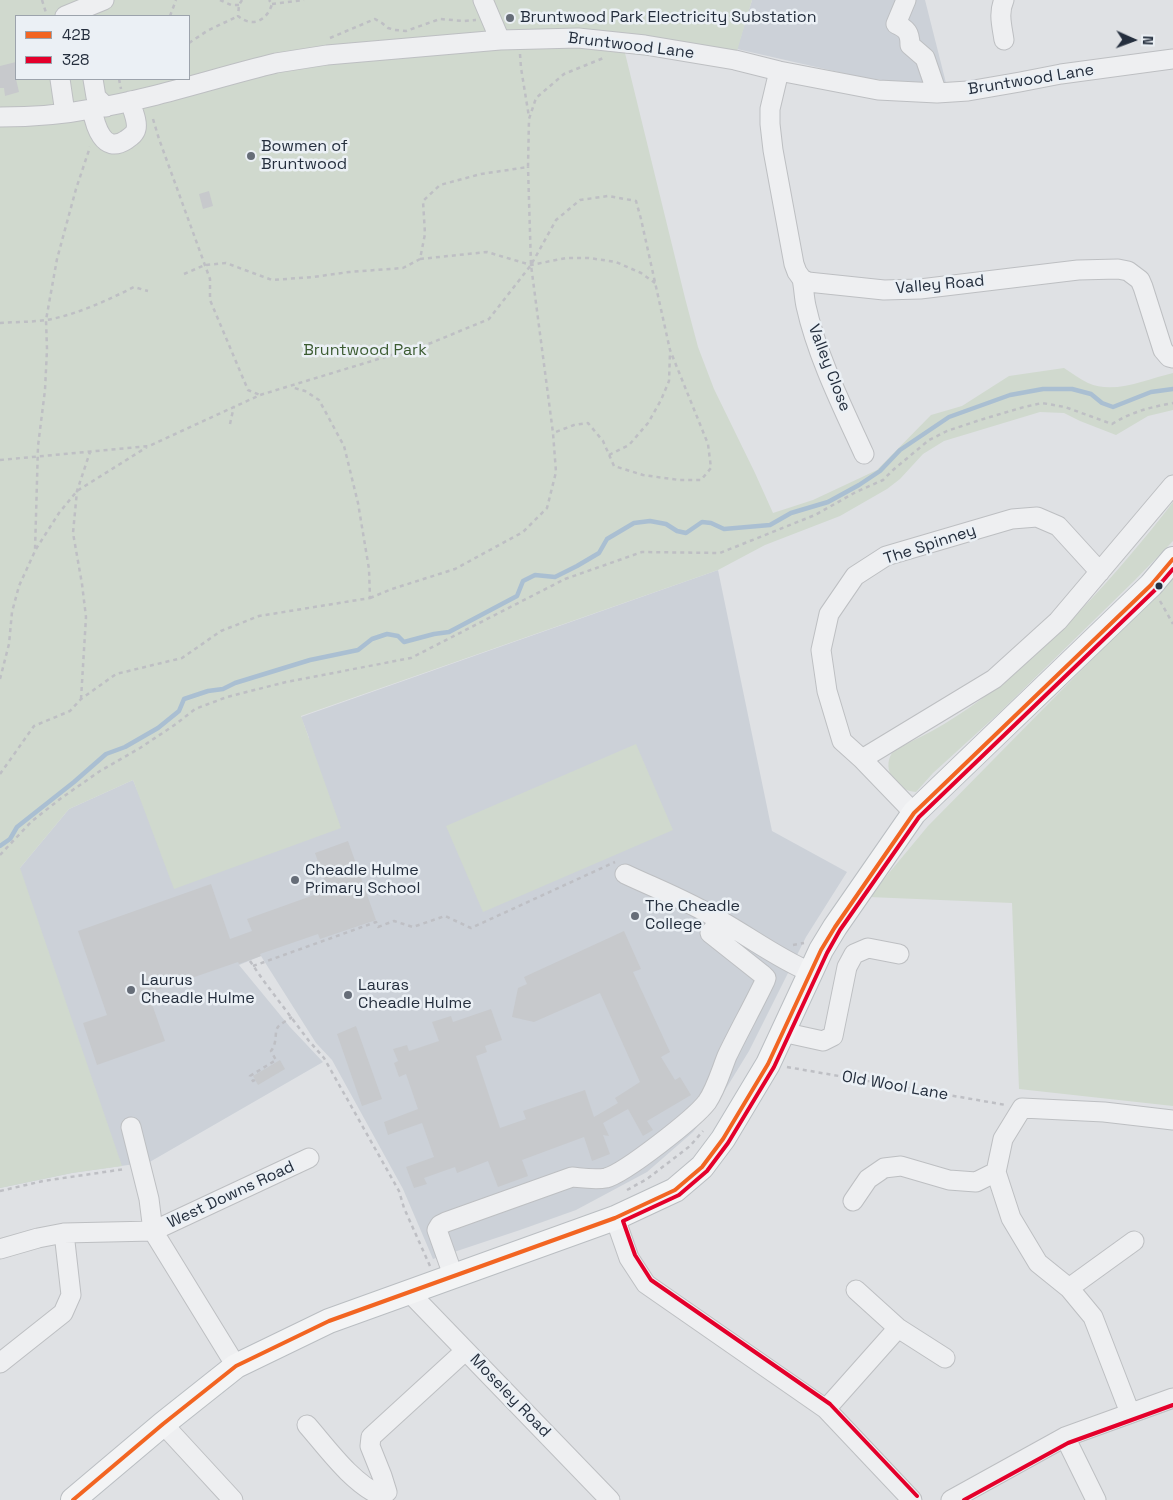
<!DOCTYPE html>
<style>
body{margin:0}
#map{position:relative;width:1173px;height:1500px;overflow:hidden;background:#dfe1e4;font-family:"Space Grotesk",sans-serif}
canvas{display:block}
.legend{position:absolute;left:15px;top:15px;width:175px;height:65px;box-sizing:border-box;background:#ebf0f5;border:1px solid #9ca3ac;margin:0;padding:6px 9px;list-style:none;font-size:15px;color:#252f3e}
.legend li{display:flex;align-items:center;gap:10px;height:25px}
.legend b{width:25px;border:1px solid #9ca3ac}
.north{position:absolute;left:1108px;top:15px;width:50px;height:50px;-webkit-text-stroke:4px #ebf0f5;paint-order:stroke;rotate:92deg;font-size:14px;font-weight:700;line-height:20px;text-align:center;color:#252f3e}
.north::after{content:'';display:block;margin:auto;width:18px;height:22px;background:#252f3e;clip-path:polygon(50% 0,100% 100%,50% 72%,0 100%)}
</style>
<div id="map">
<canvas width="1173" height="1500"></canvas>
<ul class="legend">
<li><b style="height:6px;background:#f26522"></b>42B</li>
<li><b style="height:6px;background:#e4002b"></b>328</li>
</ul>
<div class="north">N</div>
</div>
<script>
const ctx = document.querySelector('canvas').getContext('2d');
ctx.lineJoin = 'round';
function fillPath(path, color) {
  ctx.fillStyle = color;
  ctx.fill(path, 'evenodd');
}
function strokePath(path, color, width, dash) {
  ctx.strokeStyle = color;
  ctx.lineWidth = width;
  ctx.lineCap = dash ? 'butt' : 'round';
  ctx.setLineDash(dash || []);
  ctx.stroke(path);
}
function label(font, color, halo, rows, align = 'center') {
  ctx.font = font + ' "Space Grotesk",sans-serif';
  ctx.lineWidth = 5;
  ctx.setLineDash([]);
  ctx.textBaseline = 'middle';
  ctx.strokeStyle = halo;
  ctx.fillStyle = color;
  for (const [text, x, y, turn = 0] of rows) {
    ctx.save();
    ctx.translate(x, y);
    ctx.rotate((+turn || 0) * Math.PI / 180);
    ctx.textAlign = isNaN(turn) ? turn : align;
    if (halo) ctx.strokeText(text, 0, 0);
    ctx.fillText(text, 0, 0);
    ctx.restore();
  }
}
fillPath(new Path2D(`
 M 752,0 L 925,0 L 946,83 L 905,83 L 860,77 L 737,49 Z
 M 718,570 L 772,831 L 847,872 L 806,937 L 749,1051 L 719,1100 L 693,1132 L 647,1172 L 576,1210 L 520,1230 L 433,1259 L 403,1189 L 332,1060 L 316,1043 L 261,956 L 239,965 L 290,1027 L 323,1062 L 141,1167 L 135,1164 L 72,1173 L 0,1188 L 0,879 L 20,868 L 69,809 L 133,780 L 141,799 L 309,738 L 301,717 Z`), '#ccd1d8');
fillPath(new Path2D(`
 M 0,0 L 752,0 L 732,68 L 689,61 L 625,53 L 685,298 L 698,347 L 714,389 L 755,473 L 773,513 L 813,500 L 877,470 L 931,415 L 962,406 L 1009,376 L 1064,368 C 1072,373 1080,379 1088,383 C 1114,395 1147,379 1173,373 L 1173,410 L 1148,416 L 1116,435 L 1080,421 L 1064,413 L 1040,412 L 944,441 L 923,454 L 900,479 L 887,489 L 840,516 L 765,545 L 718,570 L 301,716 L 341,828 L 174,889 L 133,780 L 69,809 L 20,868 L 122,1166 L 72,1173 L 0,1188 ZM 16,16 L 189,16 L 189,79 L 16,79 Z
 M 1173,502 L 1173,541 L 1135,580 L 999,713 L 933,773 L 916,792 C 897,791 881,770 892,753 C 904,744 919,738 932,731 C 948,722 965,711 980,700 C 1054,644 1117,575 1173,502 Z
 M 1173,577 L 1173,1106 L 1019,1089 L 1012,903 L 869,897 L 928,826 Z
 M 636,744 L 673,830 L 483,912 L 446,826 Z`), '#d0d9ce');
strokePath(new Path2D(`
 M 0,846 L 10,839 L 17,827 L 74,782 L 106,754 L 125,747 L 158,728 L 179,711 L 184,699 L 208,691 L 223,689 L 235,683 L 310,660 L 358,650 L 372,639 L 387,634 L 398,636 L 404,642 L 434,634 L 449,632 L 517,596 L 523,581 L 535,575 L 555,577 L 577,566 L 599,553 L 607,539 L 634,523 L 650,521 L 666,524 L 677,531 L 686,533 L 702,522 L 711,523 L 724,529 L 770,525 L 791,513 L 828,502 L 859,485 L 880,471 L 900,450 L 949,417 L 1010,395 L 1043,389 L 1072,389 L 1091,394 L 1102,403 L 1113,407 L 1151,392 L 1173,389`), '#aabfd2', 4.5);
fillPath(new Path2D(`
 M 16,62 L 16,79 L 19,92 L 5,96 L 4,88 L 0,88 L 0,66 Z
 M 209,191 L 213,206 L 203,209 L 199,194 Z
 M 348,841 L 376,920 L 320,939 L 318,934 L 260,954 L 261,956 L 239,964 L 238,962 L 148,993 L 165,1041 L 97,1065 L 83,1023 L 107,1015 L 78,931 L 211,884 L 230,939 L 252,931 L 247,919 L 328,890 L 315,853 Z
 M 624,931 L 641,969 L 633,972 L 670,1052 L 661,1057 L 675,1080 L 680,1077 L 691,1095 L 647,1121 L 653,1130 L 643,1136 L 628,1109 L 603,1123 L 609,1136 L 603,1135 L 610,1154 L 592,1161 L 584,1137 L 522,1160 L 528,1176 L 498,1187 L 488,1161 L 457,1173 L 455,1167 L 424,1178 L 427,1184 L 414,1188 L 406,1167 L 434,1157 L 422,1123 L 388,1135 L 384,1122 L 418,1109 L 406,1074 L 399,1077 L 394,1063 L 398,1061 L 393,1049 L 407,1045 L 409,1051 L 439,1041 L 432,1022 L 451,1016 L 453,1022 L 491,1009 L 502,1040 L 485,1046 L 487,1052 L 476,1056 L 500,1128 L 526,1119 L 523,1111 L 585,1090 L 594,1117 L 618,1103 L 615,1098 L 640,1082 L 600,993 L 534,1022 L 512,1017 L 518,988 L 527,984 L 524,977 Z
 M 356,1026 L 382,1099 L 362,1106 L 337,1034 Z
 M 280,1060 L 285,1069 L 258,1085 L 253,1076 Z`), '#c7c9cc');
const minor = new Path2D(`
 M 483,0 L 500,40
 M 906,0 L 896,24 C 907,29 910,33 910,45 L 925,58 L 937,93
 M 65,16 L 104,0
 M 1004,40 C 1002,26 998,13 1004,0
 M 779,71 L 770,109 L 770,124 L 773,150 L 794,264 L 797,272 L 802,279 L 808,282 L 884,290 L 920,289 L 1078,270 L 1118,269 L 1128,271 L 1140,280 L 1143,287 L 1163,350 L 1169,357 L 1173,358
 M 60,79 L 65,113
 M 93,79 L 96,97 L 106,107
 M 92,109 C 95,125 103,155 126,140 C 130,137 135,134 136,129 C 138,121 132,109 130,101
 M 0,117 C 31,117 61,115 91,109 C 153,99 214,78 276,63 L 327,55 L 500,40 L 578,38 L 645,45 L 735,60 L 779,71 L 878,90 L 937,93 L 968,91 L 1020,82 L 1061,74 L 1173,59
 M 802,279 C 804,288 804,297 806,306 C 817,356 843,408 864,454
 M 862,759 L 994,679 L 1058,621 L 1173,485
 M 914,813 L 862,759 L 842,741 L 827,691 L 821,650 L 829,614 L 855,576 L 886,556 L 1012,519 L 1037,517 L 1058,526 L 1100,572
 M 625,874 C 657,889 691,902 721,921 C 751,938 779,959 810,972
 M 782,1032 L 823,1041 L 833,1036 L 847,967 L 854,954 L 868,948 L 899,954
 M 131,1127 L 149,1199 L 153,1231 L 236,1366
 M 853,1201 L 868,1179 L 884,1168 L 901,1166 L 949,1180 L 976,1182 L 996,1172
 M 615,1218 L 629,1258 L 646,1284 L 826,1409 L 912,1500
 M 0,1249 L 38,1238 L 64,1233 L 153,1231 L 309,1158
 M 453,1275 L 437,1230 L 440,1225 L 446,1222 L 572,1177 C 583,1178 595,1180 606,1178 C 625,1173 695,1118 707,1102 C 716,1089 721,1071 727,1056 C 739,1031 753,1006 765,981 L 766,978 L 763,975 L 710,933 L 721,920
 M 1069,1288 L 1134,1241
 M 856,1290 L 898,1328 L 945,1358
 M 409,1292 L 610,1500
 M 0,1363 L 63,1313 L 71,1295 L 64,1233
 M 826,1409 L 898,1328
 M 1130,1413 L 1093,1317 L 1069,1288 L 1038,1263 L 1011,1218 L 996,1172 L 1003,1139 L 1022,1108 L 1104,1112 L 1173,1120
 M 163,1424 L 233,1500
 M 307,1425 C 328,1449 351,1482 381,1496 L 387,1492 L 382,1476 L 370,1446 L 371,1437 L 465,1351
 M 1065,1437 L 1096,1500
 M 951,1500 L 1065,1437 L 1173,1398`);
const major = new Path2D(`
 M 73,1500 L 163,1424 L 236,1366 L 329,1321 L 615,1218 L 675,1190 L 702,1167 L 723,1139 L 768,1064 L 821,950 L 835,927 L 914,813 L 1151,585 L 1173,559`);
strokePath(minor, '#bdbfc2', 21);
strokePath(major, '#babec2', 26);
strokePath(new Path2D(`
 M 42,0 L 47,16
 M 220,0 L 231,5 L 239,5
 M 242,0 L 239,5 L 238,16 C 252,28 267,21 272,4 L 269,0
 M 272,4 L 304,0
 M 170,16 L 176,0
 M 330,38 L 375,19 L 382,23 L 388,28 L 395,30 L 406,31 L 440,19 L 464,21 L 476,20
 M 189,43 L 207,31 L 238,16
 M 520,54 L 521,68 L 529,117
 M 119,79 L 121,89
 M 153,119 L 159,139 L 210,279 L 210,300 L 248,390 L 260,395
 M 420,259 L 487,252 L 531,265 L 566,258 L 589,258 L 616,262 L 641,273 L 655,283
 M 184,274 L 205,265 L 226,263 L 272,280 L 313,277 L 349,272 L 403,268 L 420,259 L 425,234 L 423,201 L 440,185 L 481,174 L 528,167 L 529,119 L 536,98 L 564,74 L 606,57
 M 0,323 C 15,322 31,322 47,320 C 78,314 106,301 134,287 L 148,291
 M 230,424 L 234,406
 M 609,455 L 629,445 L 648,423 L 661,400 L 669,381 L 670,353
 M 0,460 L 149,446 L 260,395 L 431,343 L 489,319 L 531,265 L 556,220 L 580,200 L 608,196 L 636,201 L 641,219 L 670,350 L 708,444 L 711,468 L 701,480 L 679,480 L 643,475 L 614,466 L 603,441 L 588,423 L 574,425 L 553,433
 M 36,549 L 59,513 L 77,491 L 147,447
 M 370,598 L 392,589 L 455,569 L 523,532 L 547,508 L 556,472 L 553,433 L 531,265 L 528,167
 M 1160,601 L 1173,624
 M 0,679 L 9,644 L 12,612 L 19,586 L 35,551 L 38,446 L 45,390 L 47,349 L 46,320 L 57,259 L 76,189 L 90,147
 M 81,699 L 86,617 L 82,584 L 73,533 L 77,491 L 90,452
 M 0,774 L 34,726 L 70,711 L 81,699 L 116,674 L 182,658 L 221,631 L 259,616 L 370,598 L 369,569 L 358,503 L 344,446 L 319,400 L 305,391 L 291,387
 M 0,855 L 31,822 L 60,799 L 100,771 L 140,748 L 176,724 L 195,709 L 227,697 L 286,682 L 411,658 L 565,579 L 642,552 L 720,553 L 815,515 L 856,492 L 883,480 L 893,470 L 929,440 L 947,431 L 980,420 L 1024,407 L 1042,403 L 1065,407 L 1112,424 C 1131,412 1151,407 1173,403
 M 793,945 L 804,943
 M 250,961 L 263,980 L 309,1041 L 324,1058 L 399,1191 L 404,1208 L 430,1266
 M 253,966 L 376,922 L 378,927 L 394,921 L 413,927 L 445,916 L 471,928 L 615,862
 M 787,1067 L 1006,1105
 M 255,1080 L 253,1081 L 250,1076 L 276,1060 L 271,1051 C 278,1042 274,1031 278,1027 C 281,1023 288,1020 292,1017
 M 627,1190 L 647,1179 L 690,1146 L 703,1131
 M 0,1191 L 43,1181 L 125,1169`), '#bebfc4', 2.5, [4, 4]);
strokePath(minor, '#eeeff1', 19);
strokePath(major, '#f3f4f5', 24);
strokePath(new Path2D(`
 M 73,1500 L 163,1424 L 236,1366 L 329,1321 L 615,1218 L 675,1190 L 702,1167 L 723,1139 L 768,1064 L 821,950 L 835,927 L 914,813 L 1151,585 L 1173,559`), '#f26522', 4);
strokePath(new Path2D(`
 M 917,1496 L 830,1404 L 651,1280 L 635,1255 L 623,1221 L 679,1195 L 707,1171 L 728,1143 L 774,1067 L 827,953 L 840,930 L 919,817 L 1155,590 L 1173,569
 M 964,1500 L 1068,1443 L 1173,1405`), '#e4002b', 4);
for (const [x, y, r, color] of [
 [510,18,5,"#666d78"],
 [251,156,5,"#666d78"],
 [1159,586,4.5,"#252f3e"],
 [295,880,5,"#666d78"],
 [635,916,5,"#666d78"],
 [131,990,5,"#666d78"],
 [348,995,5,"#666d78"]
]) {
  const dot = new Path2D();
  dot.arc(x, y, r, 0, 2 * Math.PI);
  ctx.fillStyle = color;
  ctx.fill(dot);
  strokePath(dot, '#ebf0f5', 2);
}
label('16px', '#252f3e', '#ebf0f5', [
 ["Bruntwood Park Electricity Substation",520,18],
 ["Bowmen of",261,147],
 ["Bruntwood",261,165],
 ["Cheadle Hulme",305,871],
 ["Primary School",305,889],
 ["The Cheadle",645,907],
 ["College",645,925],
 ["Laurus",141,981],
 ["Cheadle Hulme",141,999],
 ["Lauras",358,986],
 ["Cheadle Hulme",358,1004]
], 'left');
label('16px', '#252f3e', '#ebf0f5', [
 ["Bruntwood Lane",631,46,7],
 ["Bruntwood Lane",1031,80,-9],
 ["Valley Road",940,285,-5],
 ["Valley Close",829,368,69],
 ["The Spinney",930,545,-18],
 ["Old Wool Lane",895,1086,10],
 ["West Downs Road",231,1195,-25],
 ["Moseley Road",510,1396,46]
]);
label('16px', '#3b5b31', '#ebf0f5', [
 ["Bruntwood Park",365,351]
]);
</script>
